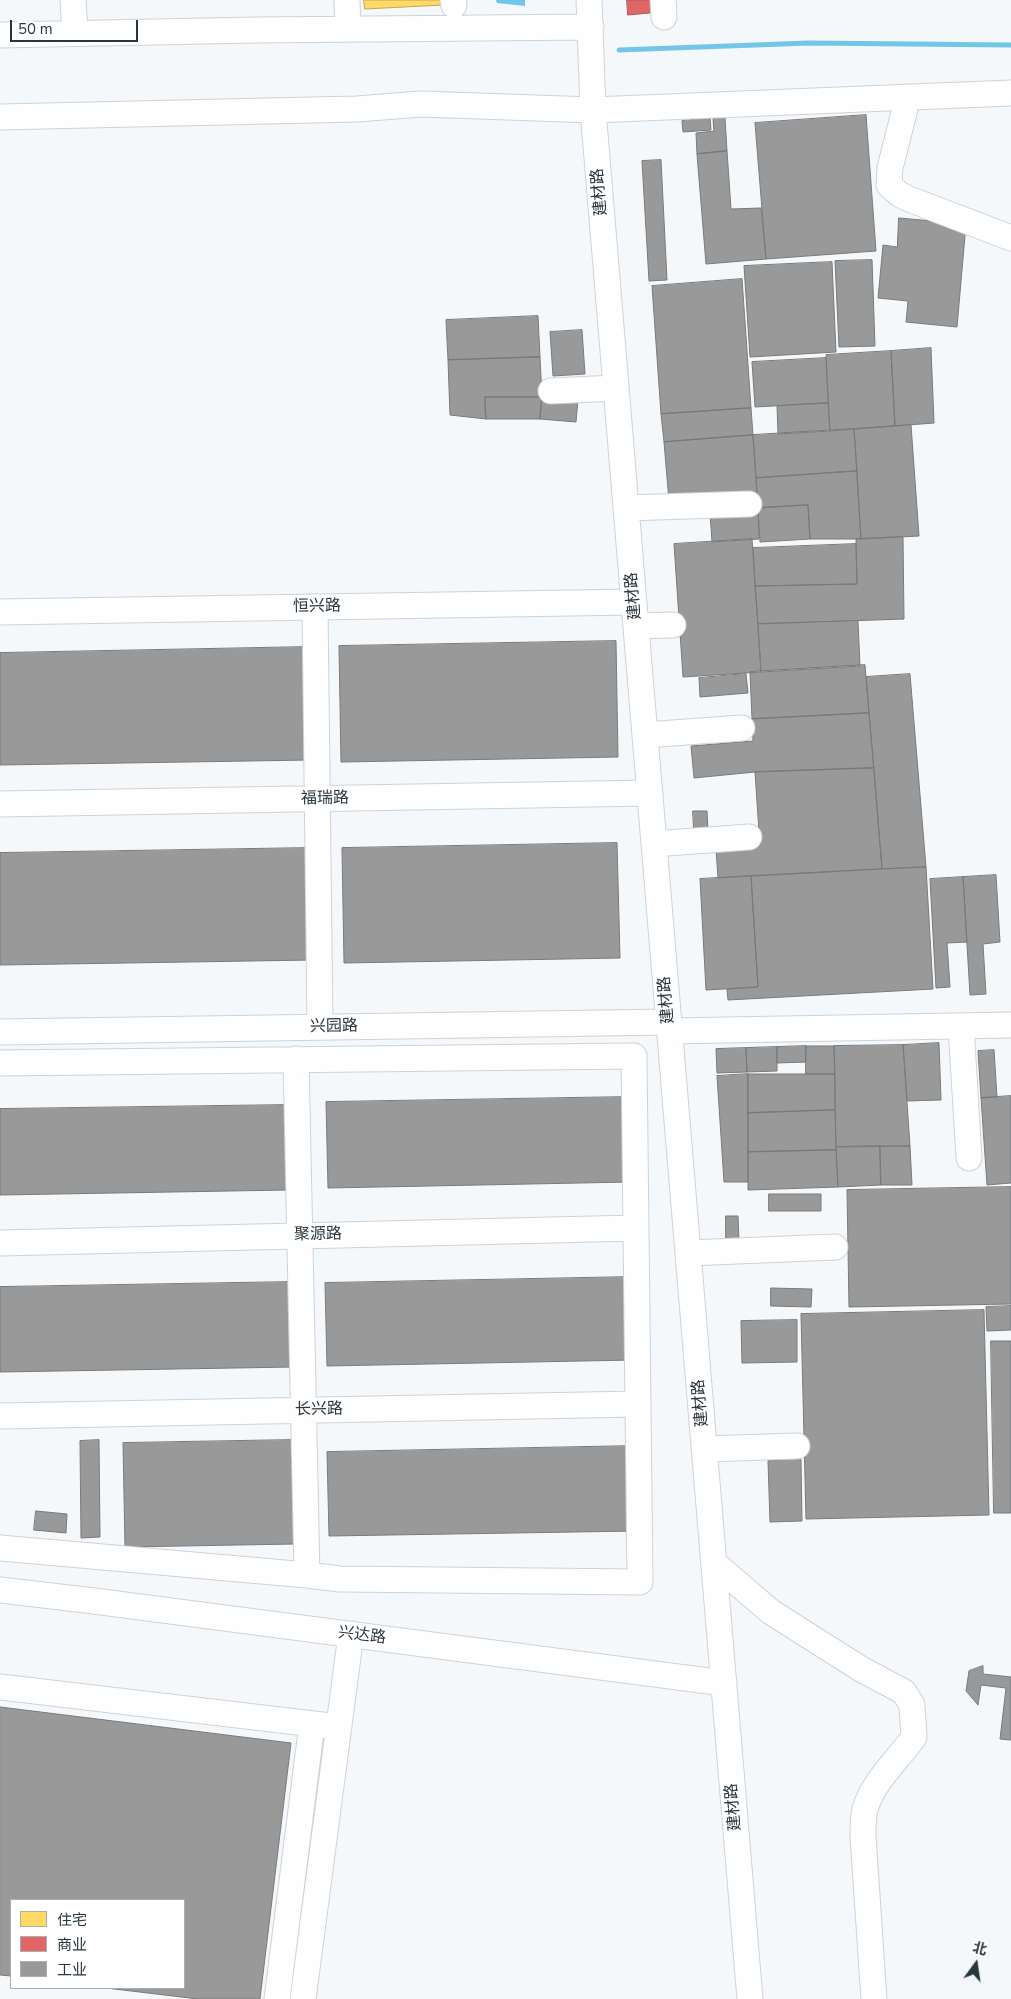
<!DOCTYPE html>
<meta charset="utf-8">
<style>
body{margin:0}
#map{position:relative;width:1011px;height:1999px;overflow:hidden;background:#f5f8fb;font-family:"Nunito Sans","Noto Sans SC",sans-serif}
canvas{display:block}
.legend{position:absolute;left:10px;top:1899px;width:175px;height:90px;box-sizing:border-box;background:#fff;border:1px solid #a9afb1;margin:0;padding:6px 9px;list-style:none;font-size:15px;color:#29363d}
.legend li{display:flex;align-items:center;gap:10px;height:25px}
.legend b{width:25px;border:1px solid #a9afb1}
.north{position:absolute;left:951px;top:1939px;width:50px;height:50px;-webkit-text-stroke:4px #fff;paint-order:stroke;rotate:14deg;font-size:14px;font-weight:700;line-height:20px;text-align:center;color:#29363d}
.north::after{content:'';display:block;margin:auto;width:18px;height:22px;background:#29363d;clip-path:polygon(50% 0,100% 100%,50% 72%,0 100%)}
.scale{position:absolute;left:10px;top:20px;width:128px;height:22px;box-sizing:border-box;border:2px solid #29363d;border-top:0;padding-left:6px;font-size:15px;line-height:18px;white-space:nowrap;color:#29363d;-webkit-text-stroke:4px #fff;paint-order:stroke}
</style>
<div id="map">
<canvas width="1011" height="1999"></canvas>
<ul class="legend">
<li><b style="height:14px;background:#ffd966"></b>住宅</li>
<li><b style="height:14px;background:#e06666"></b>商业</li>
<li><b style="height:14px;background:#999"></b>工业</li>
</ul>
<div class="north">北</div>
<div class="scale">50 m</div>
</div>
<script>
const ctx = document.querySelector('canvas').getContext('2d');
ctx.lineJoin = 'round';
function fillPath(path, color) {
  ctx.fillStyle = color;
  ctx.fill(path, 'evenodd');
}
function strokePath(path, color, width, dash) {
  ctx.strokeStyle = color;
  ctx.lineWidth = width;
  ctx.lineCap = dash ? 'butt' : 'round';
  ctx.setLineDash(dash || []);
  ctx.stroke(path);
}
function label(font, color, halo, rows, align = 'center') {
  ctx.font = font + ' "Nunito Sans","Noto Sans SC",sans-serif';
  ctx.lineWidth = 5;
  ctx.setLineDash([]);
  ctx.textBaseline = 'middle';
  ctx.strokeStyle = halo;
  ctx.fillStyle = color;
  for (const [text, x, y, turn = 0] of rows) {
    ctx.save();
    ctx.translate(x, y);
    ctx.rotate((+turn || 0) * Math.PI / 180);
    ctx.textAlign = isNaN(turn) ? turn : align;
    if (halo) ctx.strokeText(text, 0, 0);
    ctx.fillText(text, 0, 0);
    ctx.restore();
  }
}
fillPath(new Path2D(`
 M 496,0 L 525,0 L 525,6 L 497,3 Z`), '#74c6e9');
const homes = new Path2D(`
 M 364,0 L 442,0 L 443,5 L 365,9 Z`);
fillPath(homes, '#ffd966');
strokePath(homes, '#bfa85a', 1);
const shops = new Path2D(`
 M 627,0 L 659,0 L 660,12 L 628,15 Z`);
fillPath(shops, '#e06666');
strokePath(shops, '#a9585a', 1);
const industry = new Path2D(`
 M 866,115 L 876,251 L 766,259 L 755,123 Z
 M 710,118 L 711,130 L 683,132 L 682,121 Z
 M 725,118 L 727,151 L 697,154 L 696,133 L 714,131 L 713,119 Z
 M 727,151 L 731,209 L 761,208 L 766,259 L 706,264 L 697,154 Z
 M 661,160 L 667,280 L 649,281 L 642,161 Z
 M 899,218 L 966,224 L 957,327 L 906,322 L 908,301 L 878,298 L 883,245 L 897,247 Z
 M 872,260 L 875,346 L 839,347 L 835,261 Z
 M 832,262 L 836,352 L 750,357 L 744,266 Z
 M 742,279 L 751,408 L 661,414 L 652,286 Z
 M 538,316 L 540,357 L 448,360 L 446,320 Z
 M 582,330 L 585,374 L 553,376 L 550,332 Z
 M 931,348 L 934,423 L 895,426 L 891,351 Z
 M 891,351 L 895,426 L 830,431 L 826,355 Z
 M 540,357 L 542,397 L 485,397 L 486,419 L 450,415 L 448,360 Z
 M 826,358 L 828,403 L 755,407 L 752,362 Z
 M 485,397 L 542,397 L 540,419 L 486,419 Z
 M 542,397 L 578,399 L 576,422 L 540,419 Z
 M 828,403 L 830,431 L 778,434 L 777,406 Z
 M 751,408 L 753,435 L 664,442 L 661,414 Z
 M 911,425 L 919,536 L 861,539 L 854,429 Z
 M 854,429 L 857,471 L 756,478 L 753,435 Z
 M 753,435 L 757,495 L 669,501 L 664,442 Z
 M 857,471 L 861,539 L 810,539 L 808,505 L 758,508 L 756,478 Z
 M 808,505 L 810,539 L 760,542 L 758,508 Z
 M 758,511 L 759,539 L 712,542 L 710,513 Z
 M 903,537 L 904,619 L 758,624 L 755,586 L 857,584 L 856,539 Z
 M 752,539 L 761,672 L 683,677 L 674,544 Z
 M 856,544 L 857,584 L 755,586 L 753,548 Z
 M 858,621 L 860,666 L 761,672 L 758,624 Z
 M 616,641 L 618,757 L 341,762 L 339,646 Z
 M 307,647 L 310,760 L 0,765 L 0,653 Z
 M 865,665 L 869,713 L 752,719 L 750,672 Z
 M 746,674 L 748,693 L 700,697 L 699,678 Z
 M 910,674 L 926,867 L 882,869 L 866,677 Z
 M 869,713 L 874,768 L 755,772 L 694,778 L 691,746 L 753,741 L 752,719 Z
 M 874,768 L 882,869 L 718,878 L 716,849 L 760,846 L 755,772 Z
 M 693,811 L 707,811 L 708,830 L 694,830 Z
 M 617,843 L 620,958 L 344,963 L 342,848 Z
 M 309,848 L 312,960 L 0,965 L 0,853 Z
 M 926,867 L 933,989 L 728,1000 L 727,989 L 758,987 L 751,876 Z
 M 996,875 L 1000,942 L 983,944 L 986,994 L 970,995 L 963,877 Z
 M 751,876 L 758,987 L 706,990 L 700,879 Z
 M 963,877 L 967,942 L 947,943 L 950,987 L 936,988 L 930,879 Z
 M 939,1043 L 941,1100 L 907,1101 L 903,1045 Z
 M 903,1045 L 910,1146 L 836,1147 L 834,1046 Z
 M 806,1046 L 806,1062 L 777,1063 L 777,1047 Z
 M 806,1046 L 834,1046 L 835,1074 L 806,1074 Z
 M 777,1047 L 777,1071 L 747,1072 L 746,1048 Z
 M 746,1048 L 747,1072 L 717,1073 L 716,1049 Z
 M 994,1050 L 997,1097 L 981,1098 L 978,1051 Z
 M 748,1074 L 748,1182 L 724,1182 L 717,1076 Z
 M 748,1074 L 835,1074 L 835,1110 L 748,1113 Z
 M 1011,1096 L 1011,1183 L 987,1185 L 981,1098 Z
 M 628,1097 L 630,1182 L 328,1188 L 326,1102 Z
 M 286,1105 L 287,1190 L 0,1195 L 0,1109 Z
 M 835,1110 L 836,1150 L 748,1152 L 748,1113 Z
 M 880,1146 L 881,1185 L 838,1187 L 836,1147 Z
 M 880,1146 L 910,1146 L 912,1185 L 881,1185 Z
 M 836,1150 L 838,1187 L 748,1190 L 748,1152 Z
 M 1011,1187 L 1011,1304 L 849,1307 L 847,1190 Z
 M 769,1194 L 821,1194 L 821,1211 L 769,1211 Z
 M 726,1216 L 738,1216 L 739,1240 L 726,1240 Z
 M 631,1277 L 633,1360 L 327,1366 L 325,1283 Z
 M 291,1282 L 293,1367 L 0,1372 L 0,1287 Z
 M 771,1288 L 812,1289 L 811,1307 L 771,1306 Z
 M 1011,1306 L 1011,1330 L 987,1331 L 986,1307 Z
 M 984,1310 L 989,1515 L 806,1519 L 801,1314 Z
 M 797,1320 L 797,1362 L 742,1363 L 741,1321 Z
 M 991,1341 L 1011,1341 L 1011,1513 L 994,1513 Z
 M 99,1440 L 100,1537 L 81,1538 L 80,1441 Z
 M 292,1440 L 294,1544 L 125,1547 L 123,1443 Z
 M 634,1446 L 636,1531 L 329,1536 L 327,1452 Z
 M 801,1460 L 802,1521 L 770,1522 L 768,1461 Z
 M 36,1511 L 67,1514 L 66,1533 L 34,1530 Z
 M 983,1666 L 983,1674 L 1011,1677 L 1011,1740 L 1000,1739 L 1006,1688 L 981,1685 L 978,1705 L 966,1691 L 969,1671 Z
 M 0,1707 L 291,1743 L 260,1999 L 198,1999 L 106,1988 L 184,1988 L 184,1900 L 11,1900 L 11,1976 L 0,1975 Z`);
fillPath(industry, '#999');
strokePath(industry, '#777b7d', 1);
strokePath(new Path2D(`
 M 619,50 L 809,43 L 1011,45`), '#74c6e9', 5);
const minor = new Path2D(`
 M 73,0 L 75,33
 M 347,0 L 348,29
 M 453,0 L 454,5
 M 589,0 L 593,110 L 750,1999
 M 663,0 L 664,17
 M 0,35 L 256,30 L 591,27
 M 908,97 L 890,168 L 889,185 L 899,194 L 909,199 L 1011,238
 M 0,117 L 357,109 L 421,104 L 593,110 L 1011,93
 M 551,391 L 616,388
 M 626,508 L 749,504
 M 315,607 L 320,1027
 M 0,612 L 634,602
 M 636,626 L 673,625
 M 645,735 L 742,728
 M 0,804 L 650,793
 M 654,844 L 749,837
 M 961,1026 L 969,1158
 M 670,1031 L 1011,1025
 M 0,1032 L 669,1022
 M 0,1063 L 634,1056 L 640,1582 L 340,1579 L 307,1575
 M 0,1243 L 636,1228
 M 688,1253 L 835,1247
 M 0,1416 L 638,1404
 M 704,1449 L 797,1446
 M 0,1548 L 307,1575 L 296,1059
 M 714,1563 L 771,1612 L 861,1669 L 904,1692 L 912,1705 L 914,1737 C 897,1761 874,1780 865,1809 C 863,1817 863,1827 863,1836 L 874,1999
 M 0,1590 L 94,1601 L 724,1683
 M 0,1687 L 339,1727
 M 277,1999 L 312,1724
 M 303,1999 L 351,1634`);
strokePath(minor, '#ccd3d9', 27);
strokePath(minor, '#fefefe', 25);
label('16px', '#29363d', '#fff', [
 ["建材路",600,192,-95],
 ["建材路",634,596,-95],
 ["恒兴路",317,607,-1],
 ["福瑞路",325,799,-1],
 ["建材路",667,1000,-95],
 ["兴园路",334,1027,-1],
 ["聚源路",318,1235,-1],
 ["建材路",701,1403,-95],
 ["长兴路",319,1410,-1],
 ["兴达路",362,1636,7],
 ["建材路",734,1807,-95]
]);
</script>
